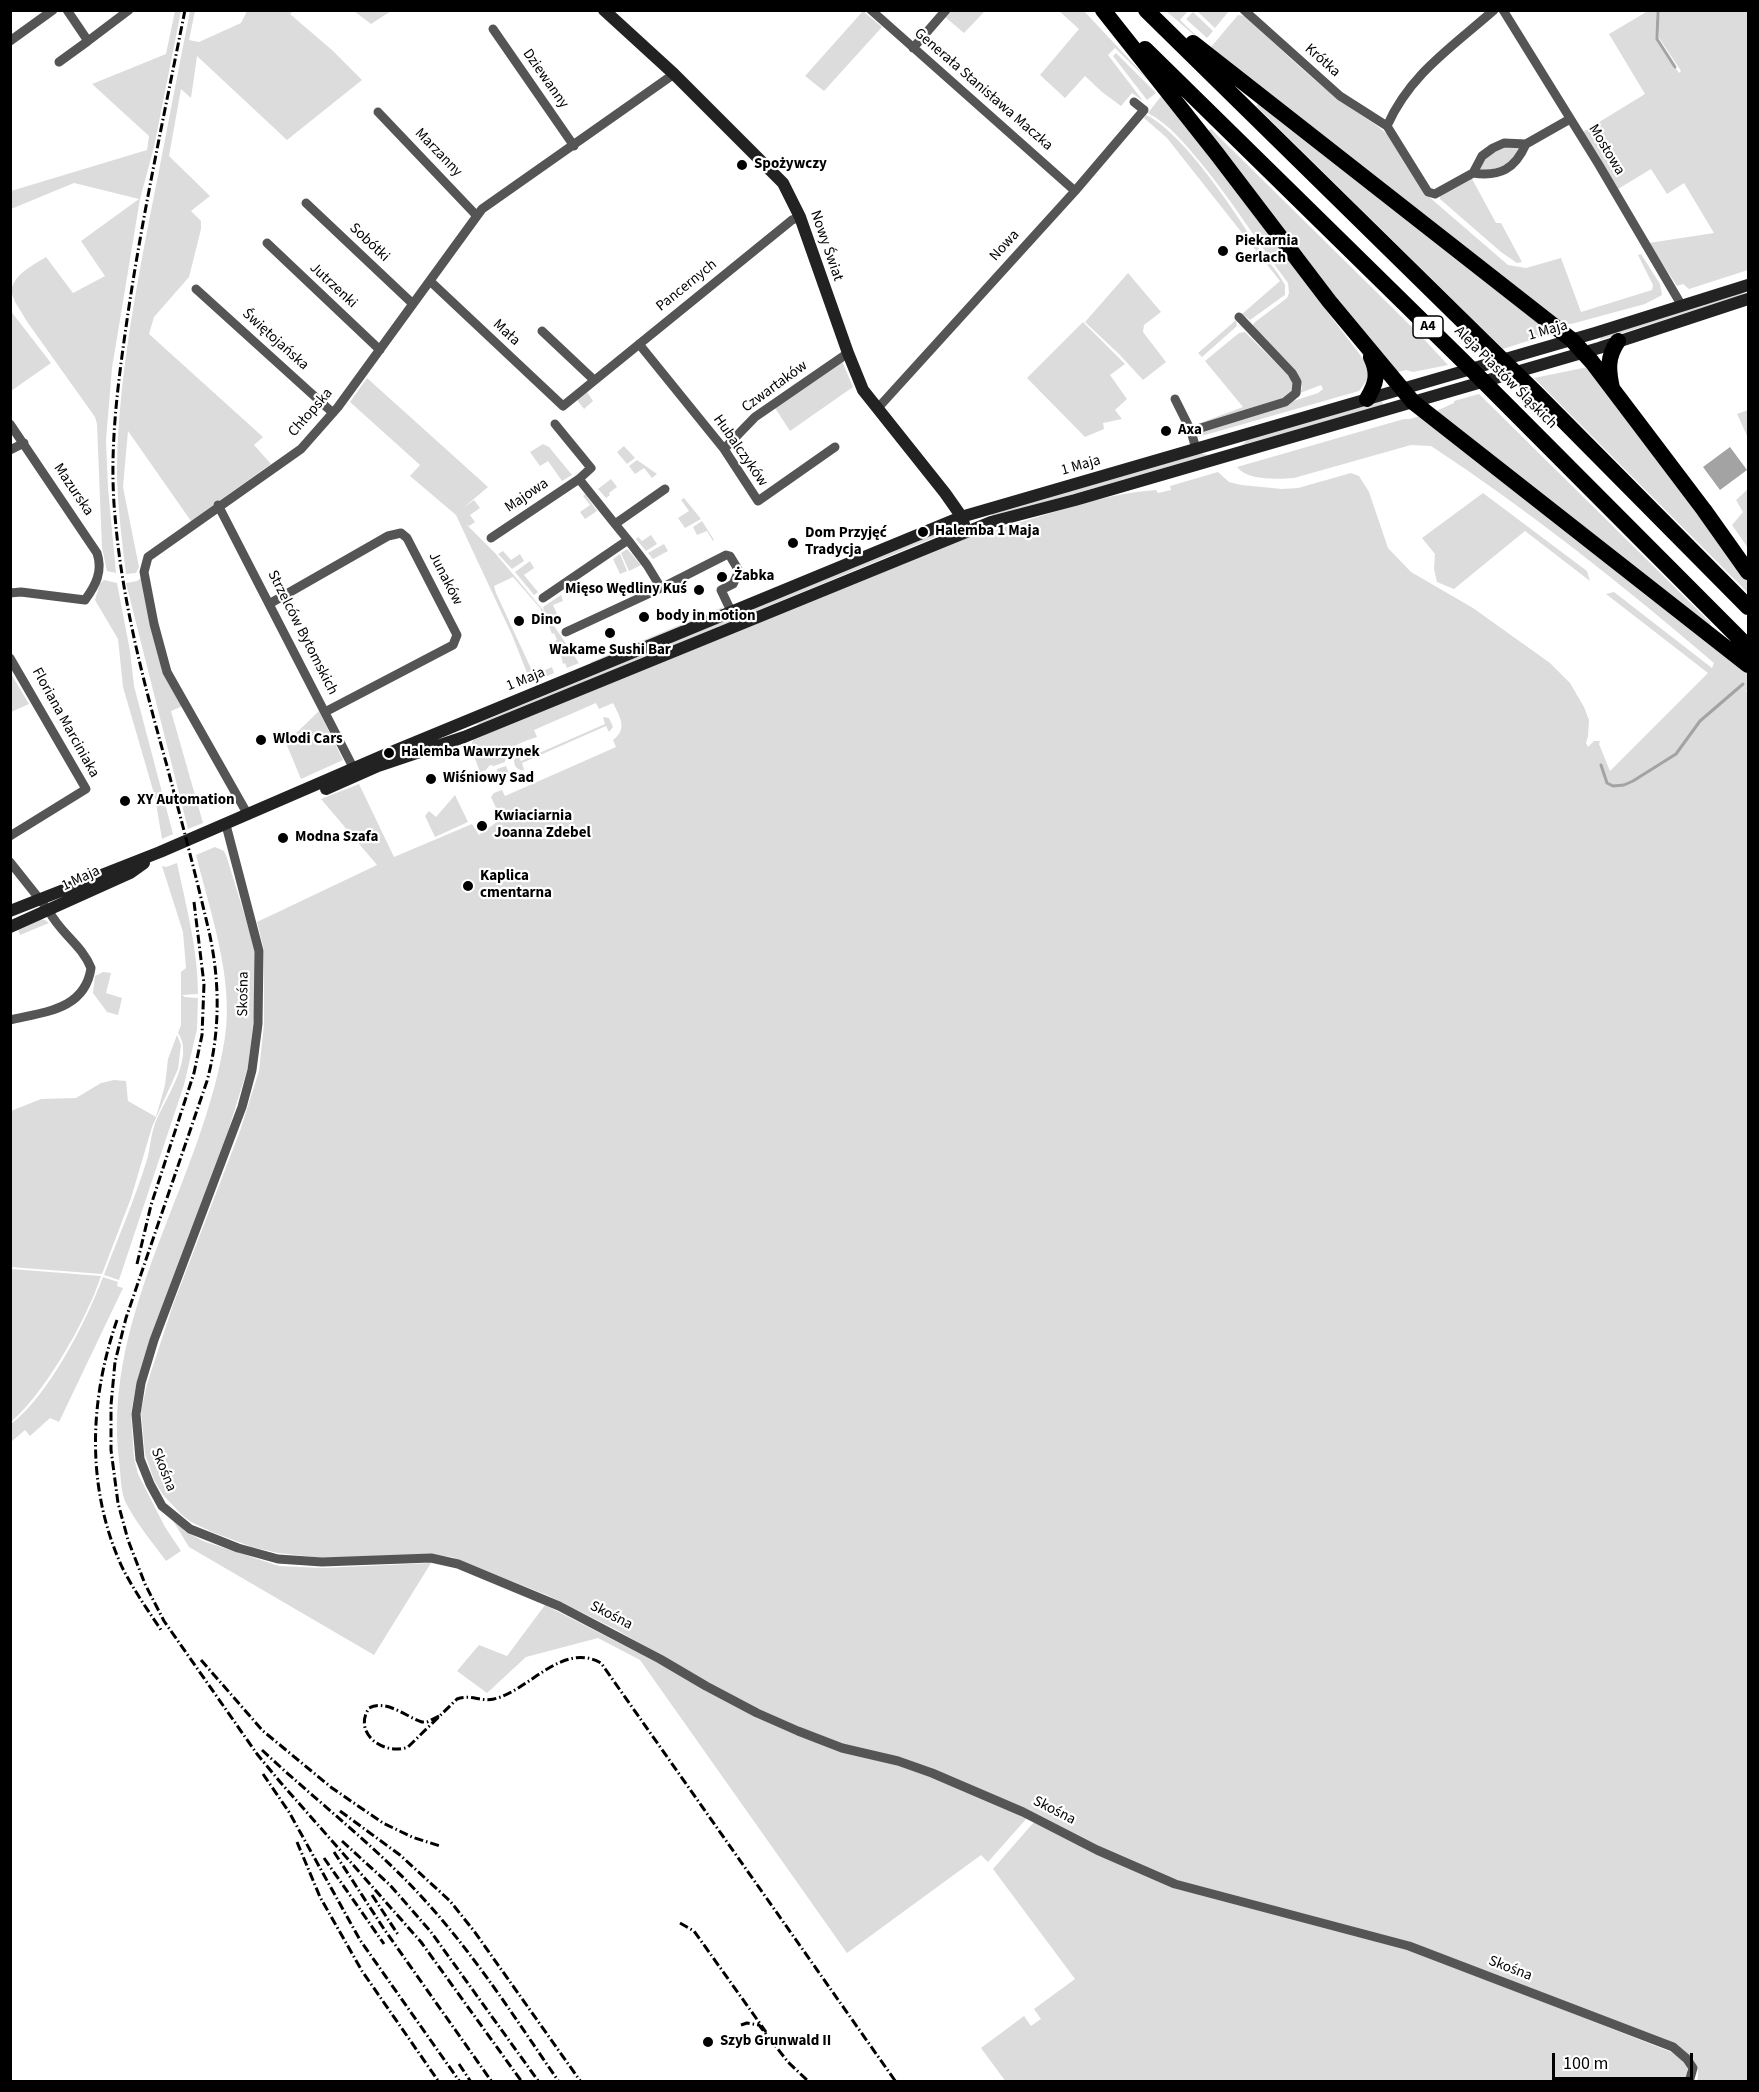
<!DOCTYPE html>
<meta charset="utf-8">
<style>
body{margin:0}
#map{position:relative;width:1759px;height:2092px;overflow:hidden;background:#fff;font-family:"Source Sans 3",sans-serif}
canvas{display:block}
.frame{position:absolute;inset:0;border:12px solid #000;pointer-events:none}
.scale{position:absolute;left:1552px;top:2053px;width:141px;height:27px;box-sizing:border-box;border:3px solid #000;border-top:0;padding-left:8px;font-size:18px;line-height:21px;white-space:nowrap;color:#000;-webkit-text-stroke:4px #fff;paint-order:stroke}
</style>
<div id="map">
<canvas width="1759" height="2092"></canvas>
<div class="frame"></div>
<div class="scale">100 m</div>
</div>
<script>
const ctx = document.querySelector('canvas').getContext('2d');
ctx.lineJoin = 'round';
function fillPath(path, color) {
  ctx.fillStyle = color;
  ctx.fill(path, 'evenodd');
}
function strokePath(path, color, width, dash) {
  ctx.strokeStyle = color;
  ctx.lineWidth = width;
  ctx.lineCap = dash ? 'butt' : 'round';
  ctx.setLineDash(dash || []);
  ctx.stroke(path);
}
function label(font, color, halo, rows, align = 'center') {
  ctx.font = font + ' "Source Sans 3",sans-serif';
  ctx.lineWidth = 4.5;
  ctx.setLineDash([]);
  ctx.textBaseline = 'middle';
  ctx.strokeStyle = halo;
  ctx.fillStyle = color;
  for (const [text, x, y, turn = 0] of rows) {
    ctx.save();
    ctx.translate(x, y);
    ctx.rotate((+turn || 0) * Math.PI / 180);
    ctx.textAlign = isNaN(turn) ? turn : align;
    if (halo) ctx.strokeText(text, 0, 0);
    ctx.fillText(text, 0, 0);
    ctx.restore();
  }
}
fillPath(new Path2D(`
 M 175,11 L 181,11 L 154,147 L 140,199 L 112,368 L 106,440 L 108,488 L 116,573 L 107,571 L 102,548 L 97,424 L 95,417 L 28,323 L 15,302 L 11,291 C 15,273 32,266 46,257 L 73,293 L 105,276 L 81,241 L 139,199 L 74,183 L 11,209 L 11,191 L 147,150 L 149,136 L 92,84 L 166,54 Z
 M 190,11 L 195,11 L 189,40 L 199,42 L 241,23 L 247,11 L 293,11 L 290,14 L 332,50 L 362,80 L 287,140 L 197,56 L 191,98 L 181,89 L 169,156 L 210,196 L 191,211 L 201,221 L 201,229 L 189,277 L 154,317 L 149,334 L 263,437 L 254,445 L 271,464 L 191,521 L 128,431 L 123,487 L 139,567 L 136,573 L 126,574 C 122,542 118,510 117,478 C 117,392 133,305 149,221 C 163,151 176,81 190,11 Z
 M 354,11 L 391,11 L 371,24 Z
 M 863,11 L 882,27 L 824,91 L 805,76 Z
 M 949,11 L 985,11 L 964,33 L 944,16 Z
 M 1059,11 L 1084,11 L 1157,89 L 1115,48 L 1108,55 L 1143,101 L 1132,93 L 1121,106 L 1102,92 L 1085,76 L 1065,98 L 1040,75 L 1079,29 Z
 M 1166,11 L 1188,11 L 1180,20 L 1208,47 Z
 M 1197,11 L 1229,11 L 1215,28 Z
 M 1648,11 L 1656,11 L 1656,38 L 1679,73 L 1681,71 L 1659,38 L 1659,11 L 1748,11 L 1748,270 L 1689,289 L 1683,284 L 1677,286 L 1649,243 L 1714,233 L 1684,183 L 1667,194 L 1651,169 L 1618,189 L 1583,132 L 1645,94 L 1609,34 Z
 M 1193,12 L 1213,31 L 1207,38 L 1186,19 Z
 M 1238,15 L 1245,16 C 1276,44 1306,75 1340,100 C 1356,113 1375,122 1389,136 L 1428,196 L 1508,265 L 1526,268 L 1561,258 L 1581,312 L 1652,290 L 1653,285 L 1638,255 L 1641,254 L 1660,284 L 1662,295 L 1645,304 L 1571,324 L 1563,323 L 1211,47 Z
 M 1116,53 L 1156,93 L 1147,100 L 1113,56 Z
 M 1162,95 L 1364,360 L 1369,377 L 1359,391 L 1198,437 L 1196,435 L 1200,431 L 1318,393 L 1323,389 L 1321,385 L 1300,393 L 1302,388 L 1300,380 L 1252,326 L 1255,322 L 1287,298 L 1289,293 L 1288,283 C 1258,243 1233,202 1201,163 C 1185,144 1170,125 1148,113 Z
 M 1260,102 L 1550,330 L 1546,335 L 1503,349 L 1256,106 Z
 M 1146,115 C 1182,132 1231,206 1253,240 C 1263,255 1276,269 1285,285 L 1285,295 L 1282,297 L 1250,320 L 1242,314 L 1280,281 L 1167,138 L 1144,118 Z
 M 1211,129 L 1420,335 L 1448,365 L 1413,372 L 1406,370 L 1394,373 L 1207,132 Z
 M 1506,145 L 1520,147 C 1514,165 1497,169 1480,171 L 1479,168 L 1483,160 Z
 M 1471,177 L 1496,223 L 1501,223 L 1522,262 L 1517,263 L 1501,252 L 1440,199 L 1440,196 Z
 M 1128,273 L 1161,312 L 1144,325 L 1143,332 L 1166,362 L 1143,380 L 1119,354 L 1085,322 Z
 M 1742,293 L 1746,294 L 1600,340 L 1601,337 Z
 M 10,310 L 51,363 L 11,391 L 10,391 Z
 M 1236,320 L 1237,326 L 1202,357 L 1198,353 Z
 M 1083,322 L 1125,364 L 1110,375 L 1127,399 L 1115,410 L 1122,419 L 1103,423 L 1104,429 L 1085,437 L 1027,378 Z
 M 1245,332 L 1292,379 L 1293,389 L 1283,399 L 1194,427 L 1192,426 L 1243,407 L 1205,361 L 1239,333 Z
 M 842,361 L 853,387 L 790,431 L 775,408 Z
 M 1588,367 L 1748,578 L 1748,593 L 1534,378 Z
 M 367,378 L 488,487 L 463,508 L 474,500 L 480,508 L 470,515 L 475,522 L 469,526 L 466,524 L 495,553 L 544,611 L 543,607 L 561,595 L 563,601 L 553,605 L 558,616 L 550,620 L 579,663 L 567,668 L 565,663 L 563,664 L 561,655 L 555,641 L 557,640 L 554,633 L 552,634 L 545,615 L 543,615 L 540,608 L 513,577 L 494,586 L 496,593 L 534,675 L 552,667 L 554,673 L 531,683 L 512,635 L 456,515 L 410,476 L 420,465 L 350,402 Z
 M 587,392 L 593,401 L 584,409 L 577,400 Z
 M 1479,394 L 1711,623 L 1708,627 L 1434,412 L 1454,403 L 1454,401 Z
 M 1382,400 L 1383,405 L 1242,445 L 1249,438 Z
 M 1748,410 L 1748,438 L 1737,414 Z
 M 1423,415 L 1748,672 L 1748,689 L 1746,691 L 1748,693 L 1748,2081 L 1697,2081 C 1701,2068 1695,2062 1686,2053 L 1408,1942 L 1177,1881 L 1102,1848 L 1028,1810 L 799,1728 L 756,1709 L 615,1629 L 549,1596 L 452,1557 L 429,1554 L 323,1558 L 278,1553 L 252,1547 L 212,1532 L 191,1522 L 182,1515 L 163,1495 L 154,1480 L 145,1454 L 141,1411 L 147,1384 L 173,1305 L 240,1131 L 259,1071 L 264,1024 L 264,950 L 257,922 L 377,865 L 321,799 L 359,784 L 394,857 L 472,824 L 479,835 L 501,819 L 491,797 L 494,793 L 502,790 L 505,796 L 616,747 L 613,740 C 628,729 620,717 613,703 L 599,709 L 596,703 L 534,730 L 537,737 C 523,742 506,746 505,762 L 494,766 L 490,765 L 486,770 L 480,772 L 471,748 L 473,739 L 988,529 L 989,532 C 1044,516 1100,494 1156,490 L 1158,493 L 1171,490 L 1170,486 L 1218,472 L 1229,482 L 1241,485 L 1282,489 L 1298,488 L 1351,473 L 1359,476 L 1369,492 L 1388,548 L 1411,572 L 1473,608 L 1550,663 L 1570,683 L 1584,707 L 1589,720 L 1588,736 L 1586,743 L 1588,747 L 1594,741 L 1600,741 L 1599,744 L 1610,771 L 1708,673 L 1606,594 L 1614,592 L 1712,668 L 1714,663 C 1624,586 1530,511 1431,446 L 1411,445 L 1294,478 C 1277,479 1248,481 1237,467 L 1404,419 L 1410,419 Z
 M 543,444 L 549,447 L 572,475 L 562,481 L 548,461 L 540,466 L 530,452 Z
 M 624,446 L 635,458 L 627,464 L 617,452 Z
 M 1198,453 L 1209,455 L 993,517 L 991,513 Z
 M 637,460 L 657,474 L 652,478 L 644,468 L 635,474 L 629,466 Z
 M 611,479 L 617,487 L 609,493 L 610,495 L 606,498 L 598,489 Z
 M 1748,489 L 1748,548 L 1732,525 L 1743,512 L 1736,500 Z
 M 1483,493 L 1587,571 L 1590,581 L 1525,531 L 1454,589 L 1437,582 L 1434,569 L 1435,554 L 1422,538 Z
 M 585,494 L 597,511 L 585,519 L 580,512 L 590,505 L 583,496 Z
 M 684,498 L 701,519 L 685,528 L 678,518 L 689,511 L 681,500 Z
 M 702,521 L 714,540 L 713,541 L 707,531 L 697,535 L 693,527 Z
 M 950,527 L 952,529 L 950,531 L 480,725 L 476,724 Z
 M 651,535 L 657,544 L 646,551 L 636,539 L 638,537 L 642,541 Z
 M 664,544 L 668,551 L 653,559 L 648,553 Z
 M 627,549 L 641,565 L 629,571 L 621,553 Z
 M 503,551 L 511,560 L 520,554 L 524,561 L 512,569 L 498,554 Z
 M 620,554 L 627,571 L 620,574 L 613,559 Z
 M 530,561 L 534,568 L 524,575 L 538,592 L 534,595 L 515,572 Z
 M 142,577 L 151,626 L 183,706 L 171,711 L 203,823 L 188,829 L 126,583 L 137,581 Z
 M 104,580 L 117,583 L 130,651 L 134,686 L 173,834 L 162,839 L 155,797 L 123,687 L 118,639 L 95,600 L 100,583 Z
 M 723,607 L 721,610 L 591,664 L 591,662 Z
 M 10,672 L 29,704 L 11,712 L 10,712 Z
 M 319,711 L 343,760 L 301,779 L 286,743 Z
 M 603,717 L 609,718 L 613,727 L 609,732 L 606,726 L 522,763 L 524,770 C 517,771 514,766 514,760 L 518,755 L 521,761 L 605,724 Z
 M 506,766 L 509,774 L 505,778 L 491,784 L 484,781 L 482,777 L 486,774 L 491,780 L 496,780 L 498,776 L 497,769 Z
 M 455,795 L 468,822 L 435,837 L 425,816 L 429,811 L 436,817 Z
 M 215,847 L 224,851 L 227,858 L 255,949 L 255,1007 L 248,1067 L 228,1131 L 150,1338 L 137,1380 L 131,1413 L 134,1458 L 138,1474 L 165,1527 L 181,1551 L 166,1561 C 153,1543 137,1524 127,1505 C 120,1493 121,1474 119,1460 C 102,1311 203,1181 225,1037 C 234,979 210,911 196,855 Z
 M 177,863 C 186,906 198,949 198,994 L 182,995 L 185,997 L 198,998 L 197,1029 L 184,1085 L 119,1280 L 104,1275 C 118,1238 134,1201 146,1163 C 150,1151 150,1139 154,1127 C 162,1102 196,1059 178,1033 L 181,1025 L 181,972 L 186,968 L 183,932 L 162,866 L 166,867 Z
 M 40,919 L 45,920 L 49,923 L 20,935 L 18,929 Z
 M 103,972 L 111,973 L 106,993 L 122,998 L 118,1015 L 107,1012 L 93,993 L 95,976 Z
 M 177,1035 L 181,1045 L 178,1069 L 152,1127 L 131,1198 L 102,1274 L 11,1267 L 11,1111 L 41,1099 L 76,1098 L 101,1083 L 114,1080 L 126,1081 L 128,1101 L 156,1117 L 165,1085 L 168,1059 Z
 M 11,1269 L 101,1276 C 87,1319 45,1393 11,1422 Z
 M 103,1277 L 118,1282 L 117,1286 L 123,1288 L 59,1422 L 50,1418 L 30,1436 L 25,1430 L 11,1442 L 11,1424 C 49,1395 86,1322 103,1277 Z
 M 172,1519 L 185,1531 L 203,1541 L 279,1566 L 323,1568 L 431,1563 L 374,1655 L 189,1547 Z
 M 545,1605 L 658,1663 L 703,1689 L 897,1765 L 937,1778 L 1027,1818 L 988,1862 L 981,1855 L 847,1953 L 640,1660 L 598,1638 L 526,1657 L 487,1693 L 457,1671 L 479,1645 L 507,1656 Z
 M 1034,1822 L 1175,1888 L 1408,1949 L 1671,2052 L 1684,2061 L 1688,2067 L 1685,2082 L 1006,2082 L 981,2048 L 1024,2016 L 1031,2026 L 1041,2019 L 1034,2009 L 1075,1979 L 993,1869 Z`), '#dcdcdc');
fillPath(new Path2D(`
 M 1730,447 L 1747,470 L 1720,490 L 1703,467 Z`), '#a3a3a3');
strokePath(new Path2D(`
 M 1658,10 L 1657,39 L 1675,67
 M 1601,765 L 1607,783 L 1613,786 L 1624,785 L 1633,781 L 1676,754 L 1700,721 L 1743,684`), '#a3a3a3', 3);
strokePath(new Path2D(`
 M 67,10 L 88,41 L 129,10
 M 871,10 L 1075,191
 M 1244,10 L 1340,96 L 1387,126
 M 1503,10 L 1599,165 L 1682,306
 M 493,29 L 574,146
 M 10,41 L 53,10
 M 913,48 L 946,10
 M 59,62 L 88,41
 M 378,112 L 477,216
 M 1387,126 L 1428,192 L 1435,194 L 1473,173 L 1482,156 L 1493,148 L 1504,143 L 1526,144 L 1570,119
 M 1387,126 C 1410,74 1452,47 1494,10
 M 1473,173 C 1500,177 1515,169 1526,144
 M 306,203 L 413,304
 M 267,243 L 380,350
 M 430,281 L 563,406 L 792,220 L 800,217
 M 196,289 L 333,413
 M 542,331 L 594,380
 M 639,344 L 724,449 L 758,501 L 835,447
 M 1175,399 L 1191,431 L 1196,449
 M 877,409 L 1075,191 L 1144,110 L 1134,102
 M 10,424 L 97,553 C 103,571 96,585 85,600 L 21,592 L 10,593
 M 1191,431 L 1285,402 L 1296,393 L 1297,382 L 1292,373 L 1239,317
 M 724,449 L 755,417 L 848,353
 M 10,450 L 24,443
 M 579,479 L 615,524
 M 218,505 L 356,773
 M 491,538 L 579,479 L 591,468 L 555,424
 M 628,540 L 615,524 L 665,489
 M 543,598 L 628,540 L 647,565 L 661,588
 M 269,604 L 388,536 L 401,533 L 407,538 L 457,635 L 453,645 L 325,712
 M 566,632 L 661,588 L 726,555 L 730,556 L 739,571 L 733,584 L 721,590 L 731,611
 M 10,658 L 86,789 L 10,836
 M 248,815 L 167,672 L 154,624 L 144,572 L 148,557 L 301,449 L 338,407 L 482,209 L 674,74
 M 226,825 L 259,951 L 258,1024 L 252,1070 L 242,1107 L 154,1340 L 141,1383 L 136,1414 L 140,1459 L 150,1484 L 162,1506 L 190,1529 L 238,1548 L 278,1559 L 322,1562 L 431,1558 L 458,1564 L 559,1606 L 660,1659 L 706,1686 L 757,1713 L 798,1731 L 842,1748 L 898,1761 L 932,1773 L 1023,1812 L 1097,1850 L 1175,1884 L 1409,1946 L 1673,2047 L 1687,2059 L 1693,2068 L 1689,2082
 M 10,862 L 49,911 C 60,933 82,945 91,968 C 85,1010 44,1012 10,1020`), '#555', 9);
strokePath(new Path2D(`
 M 604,10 L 674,74 L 783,183 L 800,217 L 848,353 L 863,390 L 945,493 L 959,513 L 964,524
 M 326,789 L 378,766 L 464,737 L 991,522 L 1075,500 L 1599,348 L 1748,299
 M 10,911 L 160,852 L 389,753 L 961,517 L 1595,333 L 1748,285
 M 10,927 L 130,873 L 144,863`), '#222', 12);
strokePath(new Path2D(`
 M 1103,10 L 1217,154 L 1329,301 L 1413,402 L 1748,665
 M 1146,10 L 1536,393 L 1748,607
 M 1193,43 L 1572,340 L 1592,362 L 1704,510 L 1748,572
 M 1145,49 L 1462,360 L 1748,647
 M 1612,388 C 1608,370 1607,357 1618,341
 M 1367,399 C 1376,384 1379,374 1371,357`), '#000', 16);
strokePath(new Path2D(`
 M 185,10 C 164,116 141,221 126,327 C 117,390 109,453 115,516 C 122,601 144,684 167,766 C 182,823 197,879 210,936 C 220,984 220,1033 207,1081 L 126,1318 L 115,1362 L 111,1405 L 111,1450 L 118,1503 L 128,1540 L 145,1584 L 164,1621 L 257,1754 L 281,1783 L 421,1942 L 522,2082
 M 137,1264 L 151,1205 L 194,1073 L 202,1035 L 204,984 L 194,902
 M 117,1320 C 89,1401 86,1488 122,1567 C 133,1589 147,1609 161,1630
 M 201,1660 L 263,1731 L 332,1788 L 383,1823 L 412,1837 L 440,1846
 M 439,1716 L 427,1722 L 422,1722 C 406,1717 387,1699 369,1708 C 352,1734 385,1756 408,1747 L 457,1699 C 470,1694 481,1702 494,1699 C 529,1691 562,1641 601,1663 L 896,2082
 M 262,1750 C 314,1799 372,1843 420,1895 C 473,1952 515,2018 559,2082
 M 263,1774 L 289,1812 L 360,1940 L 460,2082
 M 340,1811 L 400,1855 L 450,1901 L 474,1931 L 581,2082
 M 342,1841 L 390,1885 L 431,1932 L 539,2082
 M 297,1842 L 320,1897 L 362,1971 L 439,2082
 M 334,1852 L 384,1929 L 492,2082
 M 324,1858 L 384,1944
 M 372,1895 L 399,1936
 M 680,1923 L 694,1931 L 766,2032
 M 741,2025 L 747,2023 L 759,2025 L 788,2062 L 809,2082
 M 459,2064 L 471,2082`), '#000', 3, [9, 3, 1.5, 3]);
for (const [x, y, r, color] of [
 [742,165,6,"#000"],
 [1223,251,6,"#000"],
 [1166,431,6,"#000"],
 [923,532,6,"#000"],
 [793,543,6,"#000"],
 [722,577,6,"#000"],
 [699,590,6,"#000"],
 [644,617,6,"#000"],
 [519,621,6,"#000"],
 [610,633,6,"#000"],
 [261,740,6,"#000"],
 [389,753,6,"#000"],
 [431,779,6,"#000"],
 [125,801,6,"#000"],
 [482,826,6,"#000"],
 [283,838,6,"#000"],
 [468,886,6,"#000"],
 [708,2042,6,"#000"]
]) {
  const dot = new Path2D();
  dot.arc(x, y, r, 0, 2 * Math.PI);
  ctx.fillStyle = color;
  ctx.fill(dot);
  strokePath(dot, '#fff', 2);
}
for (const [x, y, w] of [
 [1428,327,30]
]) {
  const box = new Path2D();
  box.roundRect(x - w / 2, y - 11, w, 22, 4.5);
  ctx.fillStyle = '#fff';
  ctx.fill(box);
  strokePath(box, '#000', 1.5);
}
label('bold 14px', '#000', null, [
 ["A4",1428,327]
]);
label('15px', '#000', '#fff', [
 ["Krótka",1322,61,41],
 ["Dziewanny",545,79,55],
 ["Generała Stanisława Maczka",983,90,41],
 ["Mostowa",1606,150,59],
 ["Marzanny",438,153,46],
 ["Sobótki",369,243,43],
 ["Nowy Świat",826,246,71],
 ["Nowa",1005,246,-48],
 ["Jutrzenki",333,286,43],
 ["Pancernych",687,286,-39],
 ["1 Maja",1548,331,-16],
 ["Mała",506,333,43],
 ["Świętojańska",275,340,42],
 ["Aleja Piastów Śląskich",1505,378,45],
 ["Czwartaków",775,387,-36],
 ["Chłopska",311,413,-49],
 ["Hubalczyków",740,451,55],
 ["1 Maja",1081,466,-16],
 ["Mazurska",73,490,56],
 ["Majowa",527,496,-34],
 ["Junaków",445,579,63],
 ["Strzelców Bytomskich",302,633,63],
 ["1 Maja",526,680,-22],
 ["Floriana Marciniaka",65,723,61],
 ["1 Maja",81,879,-25],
 ["Skośna",244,994,-89],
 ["Skośna",163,1470,68],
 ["Skośna",611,1616,27],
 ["Skośna",1054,1811,27],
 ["Skośna",1510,1969,21]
]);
label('bold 15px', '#000', '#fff', [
 ["Spożywczy",754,165],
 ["Piekarnia",1235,242],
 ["Gerlach",1235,259],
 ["Axa",1178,431],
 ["Halemba 1 Maja",935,532],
 ["Dom Przyjęć",805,534],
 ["Tradycja",805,551],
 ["Żabka",734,577],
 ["Mięso Wędliny Kuś",687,590,"right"],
 ["body in motion",656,617],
 ["Dino",531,621],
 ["Wakame Sushi Bar",610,651,"center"],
 ["Wlodi Cars",273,740],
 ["Halemba Wawrzynek",401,753],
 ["Wiśniowy Sad",443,779],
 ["XY Automation",137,801],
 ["Kwiaciarnia",494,817],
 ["Joanna Zdebel",494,834],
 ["Modna Szafa",295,838],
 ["Kaplica",480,877],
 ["cmentarna",480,894],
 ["Szyb Grunwald II",720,2042]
], 'left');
</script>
